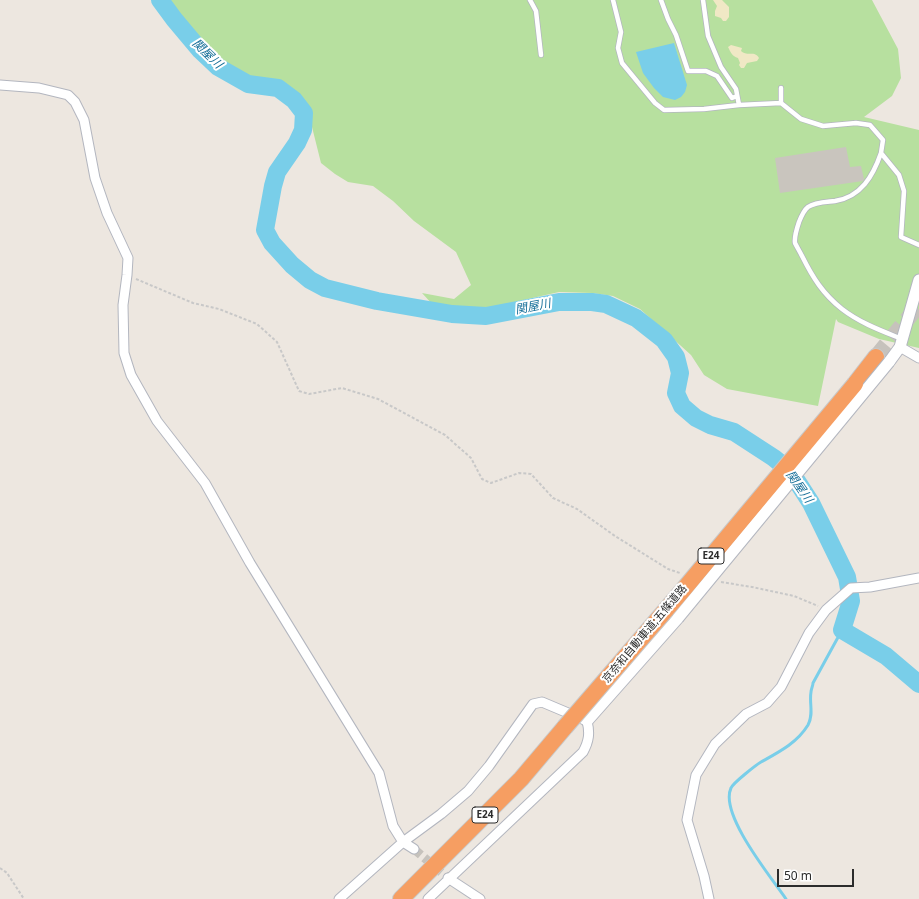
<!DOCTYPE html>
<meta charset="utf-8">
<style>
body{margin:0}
#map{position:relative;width:919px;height:899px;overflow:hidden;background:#ede7e0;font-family:"Noto Sans",sans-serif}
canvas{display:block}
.scale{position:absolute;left:777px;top:869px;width:77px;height:18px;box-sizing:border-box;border:2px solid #2c2c2c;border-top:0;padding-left:5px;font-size:12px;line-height:14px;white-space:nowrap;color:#2c2c2c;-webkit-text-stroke:3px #fff;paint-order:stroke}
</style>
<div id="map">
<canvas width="919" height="899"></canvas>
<div class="scale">50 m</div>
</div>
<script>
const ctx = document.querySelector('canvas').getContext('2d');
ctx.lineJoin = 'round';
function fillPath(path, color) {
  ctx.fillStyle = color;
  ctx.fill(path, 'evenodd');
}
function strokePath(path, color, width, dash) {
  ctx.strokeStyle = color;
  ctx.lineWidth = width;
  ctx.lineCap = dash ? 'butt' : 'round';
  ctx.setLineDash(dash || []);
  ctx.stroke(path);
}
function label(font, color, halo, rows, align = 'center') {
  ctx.font = font + ' "Noto Sans","Noto Sans JP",sans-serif';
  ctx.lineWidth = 4;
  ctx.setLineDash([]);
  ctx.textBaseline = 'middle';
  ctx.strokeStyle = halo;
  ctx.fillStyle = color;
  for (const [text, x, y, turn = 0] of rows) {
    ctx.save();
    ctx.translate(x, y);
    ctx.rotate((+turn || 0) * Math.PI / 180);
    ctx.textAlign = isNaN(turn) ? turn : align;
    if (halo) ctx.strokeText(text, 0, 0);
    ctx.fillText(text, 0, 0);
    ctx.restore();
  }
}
fillPath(new Path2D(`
 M 170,0 L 872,0 L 898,49 L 901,78 L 892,96 L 864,117 L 919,130 L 919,348 L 879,339 L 838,322 L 836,319 L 818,406 L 727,389 L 704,375 L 691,355 L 640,309 L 613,296 L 592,293 L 559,292 L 488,308 L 454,307 L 433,305 L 422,293 L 454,299 L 471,285 L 456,252 L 414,221 L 393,201 L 373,186 L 348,182 L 335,174 L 321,163 L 310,119 L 301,97 L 283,86 L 245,75 L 233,70 L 221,61 L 204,43 L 182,18 Z`), '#b7e09f');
fillPath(new Path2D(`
 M 713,0 L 722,0 L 729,7 L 729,17 L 726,21 L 723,21 L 721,18 L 715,16 L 715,11 L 717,6 Z
 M 731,45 L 742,48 L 741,51 C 747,57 755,50 759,58 L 757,61 L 747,63 L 744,68 L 741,68 L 739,65 L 740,63 L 738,58 C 732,56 731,53 728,47 Z`), '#f0e8c5');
fillPath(new Path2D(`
 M 674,43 L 687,85 L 685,92 L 681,97 L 675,100 L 663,97 L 654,88 L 643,73 L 636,52 Z`), '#79cee9');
strokePath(new Path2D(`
 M 786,899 C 771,877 719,814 731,788 C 733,783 756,765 761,762 C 779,752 797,743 808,725 C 814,714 809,703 811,692 C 811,689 813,686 813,683 L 842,630`), '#79cee9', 3);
strokePath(new Path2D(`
 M 160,0 L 174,19 L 200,50 L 218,67 L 248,84 L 278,88 L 294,100 L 304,113 L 303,130 L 297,143 L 277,172 L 273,186 L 265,230 L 272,243 L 292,265 L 310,280 L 325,288 L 377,301 L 452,314 L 486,316 L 559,302 L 592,302 L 606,304 L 636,318 L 664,340 L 676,357 L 680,373 L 676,393 L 682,406 L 696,418 L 710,425 L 734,432 L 774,458 L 791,472 L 811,503 L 847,577 L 851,601 L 842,630 L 886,656 L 919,684`), '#79cee9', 18);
fillPath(new Path2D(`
 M 846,147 L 850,167 L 861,166 L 864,179 L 863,181 L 780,193 L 775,158 Z`), '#c9c5be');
strokePath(new Path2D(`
 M 414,849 L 448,878`), '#c6c2bc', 9, [9, 4.5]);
strokePath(new Path2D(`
 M 876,357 L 919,305`), '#c6c2bc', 16, [16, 8]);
const service = new Path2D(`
 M 530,0 L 536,11 L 541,55
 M 613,0 L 621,32 L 618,48 L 622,63 L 655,103 L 664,110 L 704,109 L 739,105
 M 661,0 L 668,19 L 676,35 L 688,71 L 706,71 L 717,76 L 732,98 L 737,96
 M 703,0 L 708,36 L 721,67 L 736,89 L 739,105 L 781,103
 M 781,88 L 781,103 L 801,119 L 823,126 L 856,123 L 870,125 L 883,140 L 881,153
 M 902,339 C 882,331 860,323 842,309 C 823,294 813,278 802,256 C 800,252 797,247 795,243 C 794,237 797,228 799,222 C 801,217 804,210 808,207 C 815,202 827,202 835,201 C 861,197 873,176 881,153 L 899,175 L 904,191 L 901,237 L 919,245`);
const minor = new Path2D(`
 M 0,85 L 39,88 L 68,95 L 75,102 L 84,120 L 95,178 L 107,213 L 128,258 L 127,275 L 123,305 L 124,353 L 131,375 L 157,421 L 205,483 L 250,563 L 379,773 L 393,826 L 403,842 L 414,849
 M 900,347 L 919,358
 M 448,878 L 480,899
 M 339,899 L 403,842 L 441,814 L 468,791 L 489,766 L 533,704 L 542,702 L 587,721 C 590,733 589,741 583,752 L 428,899
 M 709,899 L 704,876 L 687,820 L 696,775 L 715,744 L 746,714 L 767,703 L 781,687 L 809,633 L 826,610 L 851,588 L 870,587 L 919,578`);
const tertiary = new Path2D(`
 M 889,362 L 900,347 L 919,280
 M 587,721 L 678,618`);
const motorway = new Path2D(`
 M 855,384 L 876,357
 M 401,899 L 521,779 L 565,727`);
strokePath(service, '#b3b6bf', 6);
strokePath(minor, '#b3b6bf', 11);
strokePath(tertiary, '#b3b6bf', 13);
strokePath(motorway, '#c8c8c8', 18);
strokePath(new Path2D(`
 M 136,279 L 193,303 L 219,309 L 257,324 L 277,342 L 299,391 L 309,394 L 342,388 L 378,399 L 445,435 L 471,458 L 482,479 L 491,483 L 519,473 L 531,474 L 553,498 L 577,509 L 615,536 L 668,569 L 680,573
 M 721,582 L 752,587 L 794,596 L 818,606
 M 0,868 L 7,873 L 24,899`), '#c8c8c8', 2, [3, 2]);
strokePath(service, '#fff', 4.5);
strokePath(minor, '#fff', 9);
strokePath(tertiary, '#fff', 11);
strokePath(motorway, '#f69e62', 16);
const tertiaryBridge = new Path2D(`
 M 678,618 L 889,362`);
const motorwayBridge = new Path2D(`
 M 565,727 L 684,589 L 855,384`);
strokePath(tertiaryBridge, '#b3b6bf', 13, []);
strokePath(motorwayBridge, '#c8c8c8', 18, []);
strokePath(tertiaryBridge, '#fff', 11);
strokePath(motorwayBridge, '#f69e62', 16);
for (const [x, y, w] of [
 [711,556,26],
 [485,815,26]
]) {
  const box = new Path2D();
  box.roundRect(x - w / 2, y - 8, w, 16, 3);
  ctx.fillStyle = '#fff';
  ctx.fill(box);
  strokePath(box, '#2c2c2c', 1);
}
label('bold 10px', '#2c2c2c', null, [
 ["E24",711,556],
 ["E24",485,815]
]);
label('11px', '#2c2c2c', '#fff', [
 ["京奈和自動車道;五條道路",645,634,-50]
]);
label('italic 12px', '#156e98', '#fff', [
 ["関屋川",207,54,44],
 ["関屋川",533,307,-11],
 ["関屋川",799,487,55]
]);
</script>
